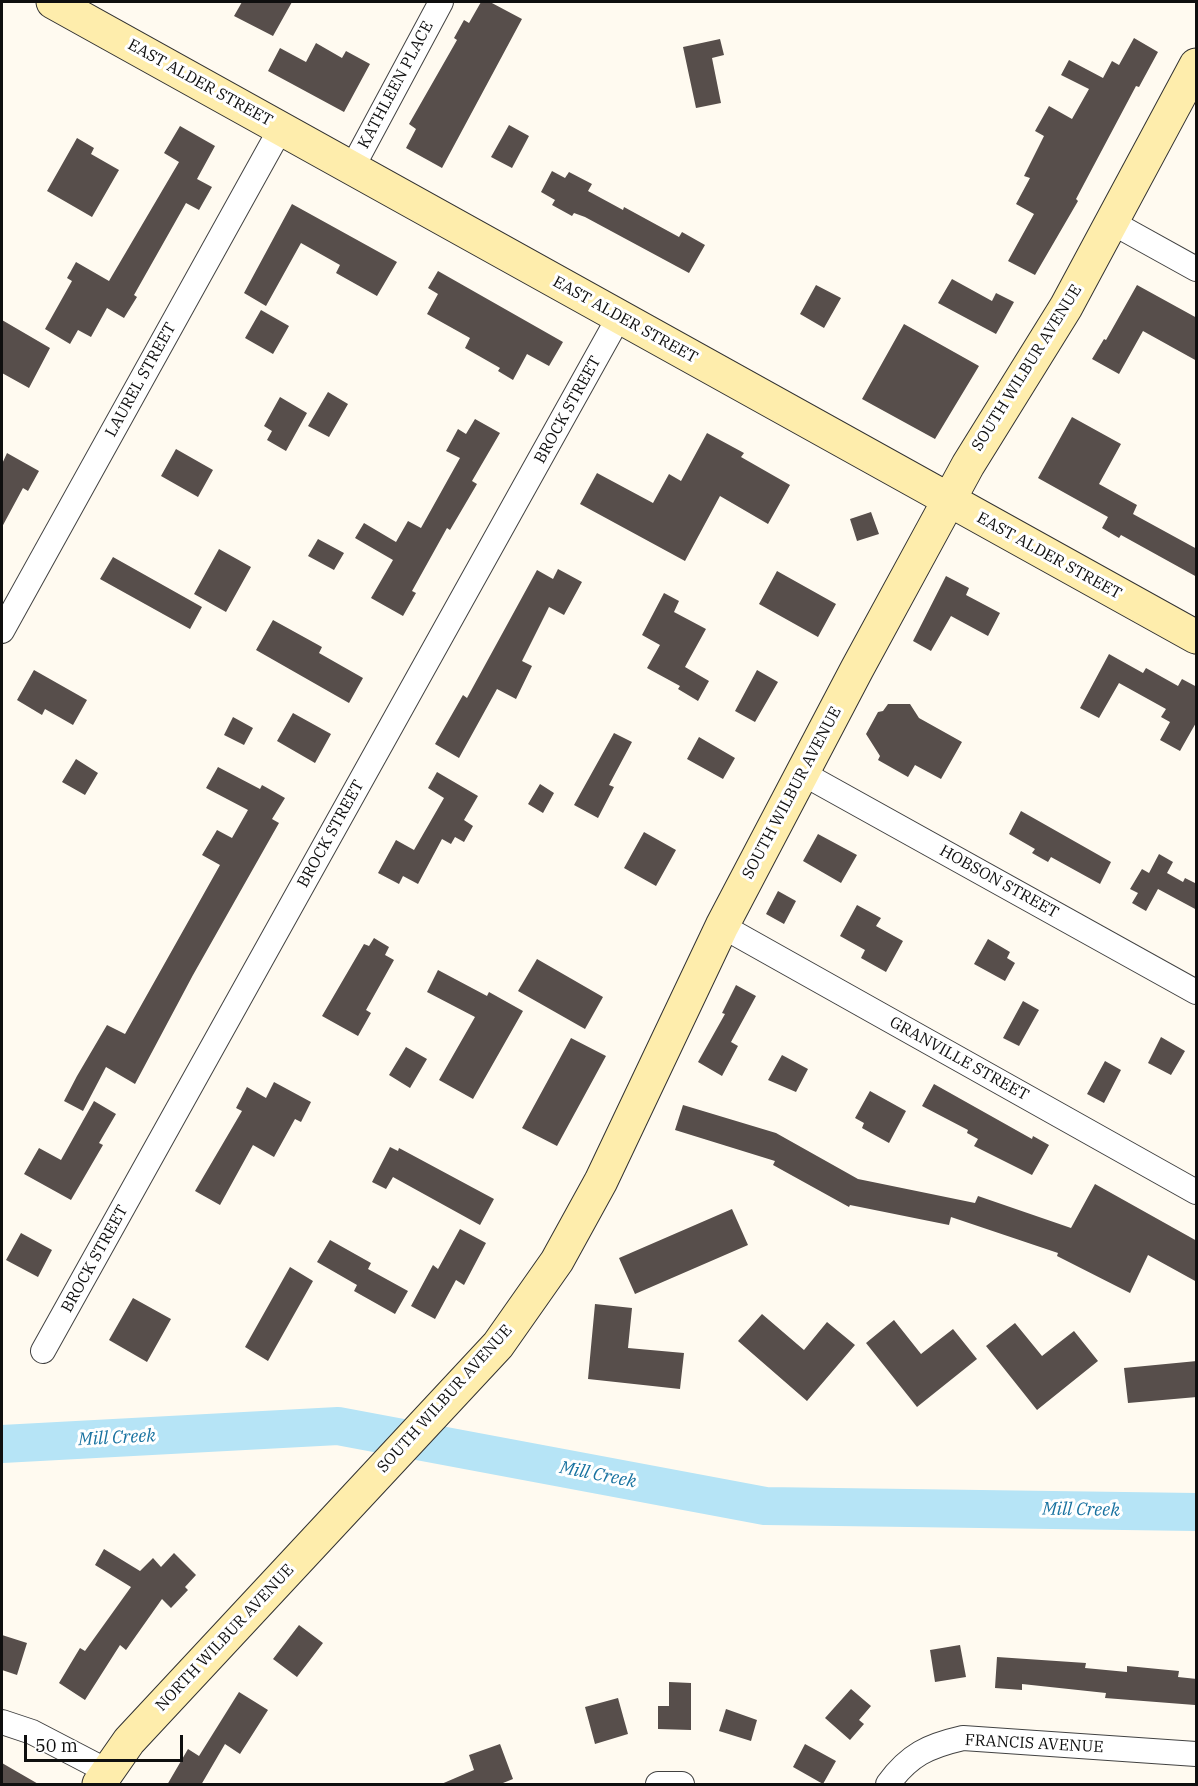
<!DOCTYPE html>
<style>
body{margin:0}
#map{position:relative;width:1198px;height:1786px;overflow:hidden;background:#fffaf0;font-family:"IBM Plex Serif",serif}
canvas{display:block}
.frame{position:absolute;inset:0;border:3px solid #0f0f0f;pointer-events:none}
.scale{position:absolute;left:24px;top:1735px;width:159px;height:27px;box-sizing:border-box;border:3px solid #0f0f0f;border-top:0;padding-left:8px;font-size:18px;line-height:21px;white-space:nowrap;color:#0f0f0f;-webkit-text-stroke:4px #fff;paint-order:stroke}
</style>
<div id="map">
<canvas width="1198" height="1786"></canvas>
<div class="frame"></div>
<div class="scale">50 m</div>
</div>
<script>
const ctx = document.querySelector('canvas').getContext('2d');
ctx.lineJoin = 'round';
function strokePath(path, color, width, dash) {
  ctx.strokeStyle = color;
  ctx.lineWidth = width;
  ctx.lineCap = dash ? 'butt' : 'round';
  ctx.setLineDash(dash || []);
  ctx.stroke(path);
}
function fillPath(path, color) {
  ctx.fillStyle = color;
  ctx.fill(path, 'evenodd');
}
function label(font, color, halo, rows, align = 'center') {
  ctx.font = font + ' "IBM Plex Serif",serif';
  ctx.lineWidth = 6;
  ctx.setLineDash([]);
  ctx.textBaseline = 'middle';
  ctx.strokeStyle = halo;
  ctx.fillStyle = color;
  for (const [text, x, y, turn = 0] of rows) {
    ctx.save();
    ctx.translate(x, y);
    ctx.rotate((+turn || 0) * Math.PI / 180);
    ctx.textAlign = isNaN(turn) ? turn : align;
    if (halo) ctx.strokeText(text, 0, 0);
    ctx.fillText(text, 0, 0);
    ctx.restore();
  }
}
strokePath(new Path2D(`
 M 2,1444 L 338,1426 L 765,1506 L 1196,1512`), '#b6e4f6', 38);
fillPath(new Path2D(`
 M 242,2 L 292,2 L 273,36 L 234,16 Z
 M 481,2 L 490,2 L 522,19 L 442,168 L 406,148 L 416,129 L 409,124 L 457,40 L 454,38 L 464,20 L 469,23 Z
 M 1134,38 L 1158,52 L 1139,87 L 1136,86 L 1076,199 L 1078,201 L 1035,275 L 1008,261 L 1034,214 L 1016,204 L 1030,178 L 1024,176 L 1044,136 L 1035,131 L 1049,106 L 1072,119 L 1089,89 L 1061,75 L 1069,60 L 1103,78 L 1112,61 L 1119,65 Z
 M 720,39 L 724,55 L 712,58 L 721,103 L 696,108 L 683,47 Z
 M 316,43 L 342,58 L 346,51 L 370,64 L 344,112 L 268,71 L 280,48 L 306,62 Z
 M 509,125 L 529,136 L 512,168 L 491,157 Z
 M 180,126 L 215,146 L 197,179 L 212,187 L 199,210 L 186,203 L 134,295 L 137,297 L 124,318 L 107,308 L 91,337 L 78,330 L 70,344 L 45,329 L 72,281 L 67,278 L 76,262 L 109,281 L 179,162 L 164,153 Z
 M 77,138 L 94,148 L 91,154 L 119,170 L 92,217 L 47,191 Z
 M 552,171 L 565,178 L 569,172 L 592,184 L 588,191 L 623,210 L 624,207 L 679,237 L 682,232 L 705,245 L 689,273 L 585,217 L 574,213 L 572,216 L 552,205 L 555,200 L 541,192 Z
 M 292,204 L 397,262 L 377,296 L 336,273 L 340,265 L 301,243 L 266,306 L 244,293 Z
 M 438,271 L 563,342 L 549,366 L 527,354 L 513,380 L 498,371 L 500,368 L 465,348 L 470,338 L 427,314 L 438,294 L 428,288 Z
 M 952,279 L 992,301 L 996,293 L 1014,302 L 996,334 L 938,303 Z
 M 816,285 L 841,298 L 824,328 L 800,314 Z
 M 1137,285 L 1197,318 L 1197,361 L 1143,331 L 1119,374 L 1092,359 L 1104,339 L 1106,340 Z
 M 261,310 L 289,326 L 273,354 L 245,338 Z
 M 2,320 L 50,348 L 29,388 L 2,373 Z
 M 904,324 L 979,366 L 935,439 L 862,399 Z
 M 328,392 L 348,404 L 329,437 L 308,426 Z
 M 280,397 L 307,413 L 286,451 L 267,440 L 272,431 L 264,426 Z
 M 1072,417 L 1121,444 L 1099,484 L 1137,505 L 1133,514 L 1197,549 L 1197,577 L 1121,535 L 1119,538 L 1102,528 L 1108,517 L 1038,478 Z
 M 475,419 L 500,433 L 472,481 L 477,484 L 450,530 L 447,528 L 412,591 L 416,593 L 403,616 L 371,598 L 393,560 L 355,538 L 364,523 L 396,542 L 408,521 L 421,528 L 460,458 L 446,451 L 458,429 L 466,434 Z
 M 707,433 L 744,453 L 741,457 L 790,485 L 768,524 L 720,496 L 685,561 L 580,504 L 597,473 L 653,503 L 669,474 L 681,481 Z
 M 176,449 L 213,470 L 198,497 L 161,476 Z
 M 7,453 L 39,471 L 28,491 L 23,488 L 2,527 L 2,464 Z
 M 871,512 L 879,534 L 857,541 L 850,519 Z
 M 318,539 L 344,553 L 334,570 L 308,556 Z
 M 219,549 L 251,567 L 226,612 L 194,594 Z
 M 113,557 L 202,607 L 190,629 L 100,579 Z
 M 558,569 L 582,582 L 564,615 L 549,607 L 522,661 L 532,666 L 516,699 L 497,689 L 459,758 L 435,744 L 463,695 L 467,698 L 537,570 L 553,579 Z
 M 777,571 L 836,604 L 818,637 L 759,604 Z
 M 946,576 L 969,588 L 966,595 L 1000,613 L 988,636 L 951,616 L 931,651 L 913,641 Z
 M 664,593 L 679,601 L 674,612 L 706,629 L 685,667 L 709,681 L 698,701 L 678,689 L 680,686 L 647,668 L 660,645 L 642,635 Z
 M 273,620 L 322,647 L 319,653 L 363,678 L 349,703 L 256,650 Z
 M 1109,654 L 1143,673 L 1146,668 L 1178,686 L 1182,679 L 1197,687 L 1197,721 L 1180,751 L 1160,740 L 1170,722 L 1161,717 L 1166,709 L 1119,683 L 1099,718 L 1080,708 Z
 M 34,670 L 87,700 L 73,725 L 45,709 L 42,715 L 17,700 Z
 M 757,670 L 778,682 L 755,722 L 735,711 Z
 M 888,704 L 910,704 L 919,718 L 962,742 L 941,779 L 915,765 L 908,777 L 878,760 L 880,756 L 866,734 L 878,712 L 883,711 Z
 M 293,713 L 331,734 L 315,763 L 277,741 Z
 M 233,717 L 253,728 L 244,745 L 224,735 Z
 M 614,733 L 632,742 L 609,785 L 614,787 L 598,818 L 574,805 Z
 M 699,737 L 735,758 L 723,779 L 687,759 Z
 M 76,759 L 98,773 L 85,795 L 62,782 Z
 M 218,767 L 260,789 L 262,785 L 285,798 L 272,819 L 279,823 L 193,975 L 135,1084 L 106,1067 L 83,1111 L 64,1101 L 77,1076 L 107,1025 L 125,1034 L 220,865 L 202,855 L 217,830 L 232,838 L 248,810 L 206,788 Z
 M 437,772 L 478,796 L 464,820 L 473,826 L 464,842 L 455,837 L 451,844 L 442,839 L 418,884 L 403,876 L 399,884 L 378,873 L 396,840 L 414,850 L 444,798 L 428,788 Z
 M 540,784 L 554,793 L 543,813 L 528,804 Z
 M 1021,811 L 1111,862 L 1100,884 L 1051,857 L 1048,862 L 1032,853 L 1035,849 L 1009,834 Z
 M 644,832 L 676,850 L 656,886 L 624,868 Z
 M 818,834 L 857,855 L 841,883 L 803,861 Z
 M 1159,854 L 1173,862 L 1167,873 L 1183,882 L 1185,878 L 1197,884 L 1197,910 L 1158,889 L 1146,911 L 1132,903 L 1138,893 L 1130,889 L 1142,869 L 1149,873 Z
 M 778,891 L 796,901 L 784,924 L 766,914 Z
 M 857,905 L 881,918 L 876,926 L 903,941 L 886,972 L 861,958 L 865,950 L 840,936 Z
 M 374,938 L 389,947 L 385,955 L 394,960 L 366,1010 L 371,1013 L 358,1036 L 322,1016 L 364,944 L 369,946 Z
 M 988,939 L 1010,952 L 1007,958 L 1015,963 L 1005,981 L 974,964 Z
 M 537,959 L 603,997 L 585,1029 L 518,991 Z
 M 438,970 L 487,996 L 489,992 L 523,1011 L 473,1099 L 439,1080 L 475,1017 L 427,992 Z
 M 736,985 L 756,996 L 731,1042 L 738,1046 L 722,1076 L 698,1062 L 725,1014 L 722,1013 Z
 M 1023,1001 L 1039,1010 L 1019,1046 L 1003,1038 Z
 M 1161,1037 L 1185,1051 L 1171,1075 L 1148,1063 Z
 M 571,1038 L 606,1056 L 557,1146 L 522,1128 Z
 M 406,1047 L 427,1059 L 410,1088 L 389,1075 Z
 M 782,1055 L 808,1069 L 796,1092 L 768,1080 Z
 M 1105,1061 L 1121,1070 L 1104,1103 L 1087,1094 Z
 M 274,1082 L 311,1102 L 301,1122 L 295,1119 L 274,1157 L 253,1145 L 220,1205 L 195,1191 L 242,1111 L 236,1108 L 247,1087 L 266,1098 Z
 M 934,1084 L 1032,1139 L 1033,1136 L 1049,1145 L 1032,1175 L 974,1146 L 978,1139 L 967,1133 L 968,1130 L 922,1106 Z
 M 870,1091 L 906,1111 L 889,1143 L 862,1128 L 864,1123 L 855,1118 Z
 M 94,1101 L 116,1114 L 99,1143 L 103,1145 L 71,1200 L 24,1174 L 39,1148 L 61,1160 Z
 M 683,1105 L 776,1133 L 858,1179 L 975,1203 L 978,1196 L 1071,1228 L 1095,1184 L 1197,1241 L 1197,1282 L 1148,1255 L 1130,1293 L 1057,1256 L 1058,1253 L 951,1217 L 949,1225 L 850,1205 L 849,1207 L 773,1165 L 775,1161 L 675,1130 Z
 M 390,1147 L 398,1151 L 399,1148 L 494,1199 L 480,1225 L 393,1177 L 386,1189 L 372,1182 Z
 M 732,1209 L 748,1245 L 635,1294 L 619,1258 Z
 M 460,1229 L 486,1243 L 464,1285 L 456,1280 L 435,1319 L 411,1306 L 433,1265 L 438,1269 Z
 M 21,1233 L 52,1250 L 38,1277 L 6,1260 Z
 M 330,1240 L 371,1263 L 368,1269 L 408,1291 L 395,1314 L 354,1291 L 357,1285 L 317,1262 Z
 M 290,1267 L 313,1281 L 268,1361 L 245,1347 Z
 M 133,1298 L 171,1319 L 147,1362 L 109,1340 Z
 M 595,1304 L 632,1308 L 628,1348 L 684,1353 L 680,1389 L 588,1379 Z
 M 762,1314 L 804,1350 L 827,1322 L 855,1345 L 807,1401 L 738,1341 Z
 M 894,1320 L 921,1354 L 953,1329 L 977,1359 L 917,1407 L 866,1343 Z
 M 1015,1323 L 1042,1356 L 1074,1331 L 1098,1361 L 1037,1410 L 986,1346 Z
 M 1197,1361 L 1197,1397 L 1128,1403 L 1124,1368 Z
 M 104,1549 L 140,1571 L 153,1558 L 161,1567 L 174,1553 L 196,1575 L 185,1587 L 188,1590 L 171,1608 L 162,1599 L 126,1650 L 120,1645 L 85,1700 L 59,1683 L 80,1648 L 85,1651 L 131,1587 L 95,1565 Z
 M 299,1625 L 323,1643 L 297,1677 L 273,1659 Z
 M 2,1635 L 27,1643 L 17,1675 L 2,1670 Z
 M 960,1645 L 966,1677 L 935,1682 L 930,1650 Z
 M 997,1657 L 1086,1663 L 1085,1668 L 1127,1672 L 1127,1666 L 1179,1671 L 1178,1677 L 1197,1679 L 1195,1705 L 1105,1698 L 1106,1693 L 1022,1684 L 1022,1690 L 995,1688 Z
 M 669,1682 L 691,1683 L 691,1730 L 658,1729 L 658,1706 L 669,1706 Z
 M 851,1689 L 871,1706 L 859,1720 L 864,1724 L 850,1740 L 825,1718 Z
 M 239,1692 L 268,1710 L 240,1754 L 225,1744 L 201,1785 L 167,1785 L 188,1749 L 199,1756 Z
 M 618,1698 L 628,1734 L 595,1744 L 585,1707 Z
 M 726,1709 L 757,1720 L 751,1741 L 719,1731 Z
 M 500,1744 L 513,1779 L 498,1785 L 439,1785 L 474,1770 L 469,1755 Z
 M 805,1744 L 836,1761 L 823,1784 L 793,1767 Z
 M 2,1763 L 40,1785 L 2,1785 Z`), '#574e4b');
const street = new Path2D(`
 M 352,168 L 441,2
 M 1113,223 L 1196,269
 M 2,631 L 281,128
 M 802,773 L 1196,992
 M 722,926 L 1196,1192
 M 43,1351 L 619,317
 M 2,1722 L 32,1732 L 107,1771
 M 658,1784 L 682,1784
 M 888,1784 C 909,1755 928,1746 963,1738 L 1196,1754`);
const secondary = new Path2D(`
 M 53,2 L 1196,637
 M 99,1784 L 129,1741 L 498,1345 L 557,1261 L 601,1181 L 722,926 L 857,669 L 968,465 L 1066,307 L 1196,65`);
strokePath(street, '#424242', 26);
strokePath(secondary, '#313131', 35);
strokePath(street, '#fff', 24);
strokePath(secondary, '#feedac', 33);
label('16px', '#0f0f0f', '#fff', [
 ["EAST ALDER STREET",200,83,29],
 ["KATHLEEN PLACE",396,85,-62],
 ["EAST ALDER STREET",625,320,29],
 ["SOUTH WILBUR AVENUE",1027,368,-58],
 ["LAUREL STREET",141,380,-61],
 ["BROCK STREET",568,410,-61],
 ["EAST ALDER STREET",1049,556,29],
 ["SOUTH WILBUR AVENUE",792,793,-62],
 ["BROCK STREET",331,834,-61],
 ["HOBSON STREET",999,882,29],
 ["GRANVILLE STREET",959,1059,29],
 ["BROCK STREET",95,1259,-61],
 ["SOUTH WILBUR AVENUE",445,1399,-48],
 ["NORTH WILBUR AVENUE",225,1638,-47],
 ["FRANCIS AVENUE",1034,1744,3]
]);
label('italic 18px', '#1872a0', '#fff', [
 ["Mill Creek",117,1438,-3],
 ["Mill Creek",598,1475,11],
 ["Mill Creek",1081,1510,1]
]);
</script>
